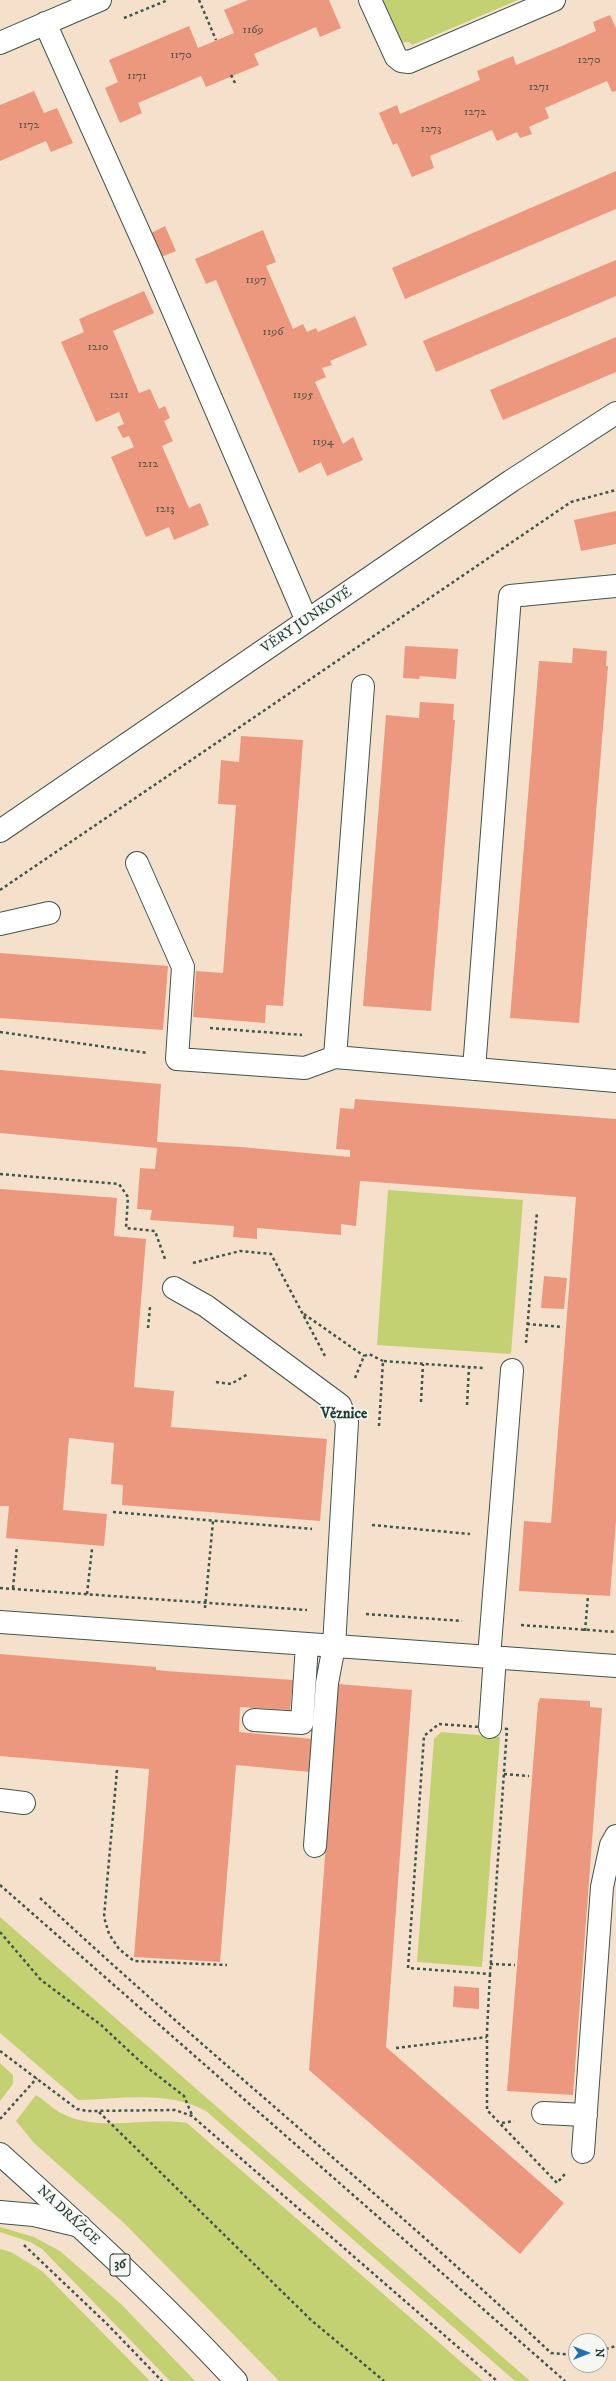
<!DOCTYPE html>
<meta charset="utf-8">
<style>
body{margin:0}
#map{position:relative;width:616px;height:2381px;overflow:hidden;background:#f5e1cb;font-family:"IM FELL DW Pica",serif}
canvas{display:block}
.north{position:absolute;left:568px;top:2333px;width:40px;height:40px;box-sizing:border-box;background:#f6f6f2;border:1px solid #a0aca6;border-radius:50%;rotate:90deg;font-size:11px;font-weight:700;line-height:16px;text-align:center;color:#1f3d34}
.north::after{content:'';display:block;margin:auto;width:14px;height:18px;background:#1f6fb2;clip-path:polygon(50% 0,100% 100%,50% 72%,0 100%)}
</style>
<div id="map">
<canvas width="616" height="2381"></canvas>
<div class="north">N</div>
</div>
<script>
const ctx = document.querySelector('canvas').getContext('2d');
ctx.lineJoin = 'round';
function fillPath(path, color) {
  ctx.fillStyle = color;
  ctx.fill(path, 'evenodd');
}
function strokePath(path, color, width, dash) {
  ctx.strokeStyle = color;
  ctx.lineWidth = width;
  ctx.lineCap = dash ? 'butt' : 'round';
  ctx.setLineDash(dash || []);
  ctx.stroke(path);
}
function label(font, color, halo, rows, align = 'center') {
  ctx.font = font + ' "IM FELL DW Pica",serif';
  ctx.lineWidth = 3.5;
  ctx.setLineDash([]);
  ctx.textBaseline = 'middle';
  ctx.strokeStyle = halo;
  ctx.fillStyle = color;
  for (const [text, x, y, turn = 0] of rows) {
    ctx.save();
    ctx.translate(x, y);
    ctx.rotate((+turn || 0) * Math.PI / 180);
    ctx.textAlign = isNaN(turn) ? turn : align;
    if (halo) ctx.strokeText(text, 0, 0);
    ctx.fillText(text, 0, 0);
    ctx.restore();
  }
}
fillPath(new Path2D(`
 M 379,0 L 518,0 L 412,45 L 409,42 L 399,43 Z
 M 388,1190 L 523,1200 L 511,1354 L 377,1345 Z
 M 441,1732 L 500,1737 L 482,1967 L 417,1962 L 434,1739 Z
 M 0,1917 L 530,2381 L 515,2381 L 206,2111 C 168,2090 120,2099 78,2100 L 0,2033 Z
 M 0,2063 L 13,2075 L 13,2084 L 0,2101 Z
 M 36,2095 C 44,2100 51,2107 59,2112 C 97,2134 146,2116 187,2123 L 483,2381 L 279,2381 L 126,2225 L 34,2143 L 16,2121 Z
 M 0,2227 L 34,2237 L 60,2251 L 121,2304 L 195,2381 L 170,2381 L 42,2249 L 30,2242 L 0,2232 Z
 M 0,2249 L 11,2252 L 42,2271 L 150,2381 L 0,2381 Z`), '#c3d173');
fillPath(new Path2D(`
 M 248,0 L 329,0 L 341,28 L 320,37 L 316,27 L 254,54 L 259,65 L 206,87 L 201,76 L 138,103 L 142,113 L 120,123 L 105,88 L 118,82 L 109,60 L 189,26 L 198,48 L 234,33 L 224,10 Z
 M 610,15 L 616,28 L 616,91 L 612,92 L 607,81 L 545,108 L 549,118 L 529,127 L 532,134 L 520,138 L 517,132 L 497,141 L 492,130 L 430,156 L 434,168 L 412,177 L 397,143 L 393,145 L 379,113 L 397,105 L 400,114 L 480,80 L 477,71 L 513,56 L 516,65 L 557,48 L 596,31 L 593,22 Z
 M 34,91 L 44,113 L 57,108 L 73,143 L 51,152 L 46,141 L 0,161 L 0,105 Z
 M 616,171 L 616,209 L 405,299 L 392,268 Z
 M 165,226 L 176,251 L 161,257 L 151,233 Z
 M 263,230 L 276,262 L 266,266 L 293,329 L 303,324 L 307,332 L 316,328 L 318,332 L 355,316 L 367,345 L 330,361 L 332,365 L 322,368 L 326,377 L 315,382 L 343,444 L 353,437 L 363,460 L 327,476 L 321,462 L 299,473 L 216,280 L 206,284 L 195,259 Z
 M 616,260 L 616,296 L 436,372 L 423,341 Z
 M 144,291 L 154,313 L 113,331 L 139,393 L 150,389 L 159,409 L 165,406 L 170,418 L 164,421 L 173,441 L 162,446 L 189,508 L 200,503 L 209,525 L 174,540 L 169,527 L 146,537 L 111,457 L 134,447 L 129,436 L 123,438 L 117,427 L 124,424 L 119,412 L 96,422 L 61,342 L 84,332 L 79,319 Z
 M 616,337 L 616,372 L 503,420 L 490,390 Z
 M 616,511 L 616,544 L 581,551 L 574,520 Z
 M 405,646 L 458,649 L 456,679 L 420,676 L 419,679 L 403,678 Z
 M 573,648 L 607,651 L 606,666 L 608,666 L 579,1023 L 510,1018 L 539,661 L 572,663 Z
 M 420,702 L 454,704 L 453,720 L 455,720 L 431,1011 L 363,1006 L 386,715 L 419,718 Z
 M 241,736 L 303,740 L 283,1006 L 266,1005 L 265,1023 L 193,1017 L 196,971 L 223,973 L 236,805 L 218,804 L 221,760 L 239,762 Z
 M 0,953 L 168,966 L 163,1030 L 0,1018 Z
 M 0,1070 L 161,1084 L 157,1142 L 241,1147 L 350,1157 L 350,1150 L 336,1149 L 340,1108 L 354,1109 L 355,1099 L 616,1119 L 616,1521 L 610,1596 L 519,1591 L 524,1521 L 551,1523 L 576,1197 L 360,1181 L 356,1226 L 341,1224 L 341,1235 L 257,1228 L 257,1239 L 233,1237 L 234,1226 L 150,1220 L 152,1210 L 137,1209 L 140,1168 L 155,1169 L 157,1148 L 0,1133 Z
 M 0,1189 L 117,1198 L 114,1236 L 146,1239 L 134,1387 L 174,1391 L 171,1427 L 327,1439 L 320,1521 L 122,1505 L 123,1485 L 111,1484 L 114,1443 L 69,1438 L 63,1510 L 107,1514 L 104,1546 L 6,1538 L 9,1506 L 0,1506 Z
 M 544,1276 L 567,1278 L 564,1309 L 541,1308 Z
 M 0,1654 L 156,1667 L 156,1670 L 166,1671 L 293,1680 L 290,1710 L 240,1707 L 239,1732 L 313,1739 L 310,1772 L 236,1765 L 220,1962 L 134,1957 L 149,1769 L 0,1756 Z
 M 338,1684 L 412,1690 L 386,2047 L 564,2203 L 520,2254 L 309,2070 Z
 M 540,1698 L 590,1701 L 590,1707 L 602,1708 L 573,2095 L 507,2091 L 538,1703 Z
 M 454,1986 L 479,1988 L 479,2009 L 453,2007 Z`), '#ec987e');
const minor = new Path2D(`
 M 370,0 L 396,57 L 401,61 L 409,62 L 554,0
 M 45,23 L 150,257 L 307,621
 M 0,43 L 100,0
 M 0,831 L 511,481 L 616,413
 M 137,863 L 183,967 L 177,1059 L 305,1068 L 335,1057 L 616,1081
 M 0,924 L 49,913
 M 335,1057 L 363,686
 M 474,1069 L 510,596 L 616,586
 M 174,1288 L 206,1306 L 340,1405 L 347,1422 L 334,1646 L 327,1683 L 315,1846
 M 0,1622 L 616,1666
 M 489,1657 L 512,1370
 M 254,1720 L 302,1723 L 307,1644
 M 490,1727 L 495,1657
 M 0,1800 L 24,1803
 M 543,2113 L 586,2115
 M 583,2152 L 602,1887 L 611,1845 L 616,1836
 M 0,2212 L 34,2215 L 80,2226`);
const major = new Path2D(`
 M 0,2154 C 81,2227 162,2301 236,2381`);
strokePath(minor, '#3f564b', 24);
strokePath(major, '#3f564b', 24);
strokePath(new Path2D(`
 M 199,0 L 216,40
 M 124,18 L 168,0
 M 231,75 L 236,85
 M 0,890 L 571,502 L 616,490
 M 210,1028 L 302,1035
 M 0,1032 L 148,1053
 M 0,1174 L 119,1184 L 128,1197 L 126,1228 L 155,1231 L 165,1259
 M 193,1263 L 240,1251 L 271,1254 L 325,1356
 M 304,1314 L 364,1356
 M 527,1324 L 563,1327
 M 148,1328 L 150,1307
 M 526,1343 L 537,1212
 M 355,1378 L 364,1356 L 369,1354 L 383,1361
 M 216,1382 L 231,1384 L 248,1374
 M 421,1402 L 423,1364
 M 467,1405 L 469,1367
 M 379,1426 L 383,1361 L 483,1368
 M 113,1512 L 312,1529
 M 372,1525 L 470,1534
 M 0,1588 L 307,1610
 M 13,1588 L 17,1546
 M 87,1594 L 92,1549
 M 205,1608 L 213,1521
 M 366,1614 L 462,1621
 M 521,1625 L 616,1632
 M 585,1631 L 588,1596
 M 439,1724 L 507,1729 L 490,1974 L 408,1968 L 424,1736 Z
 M 117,1770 L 104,1917 L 109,1934 L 119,1949 L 134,1961 L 227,1965
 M 504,1774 L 529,1776
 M 0,1885 L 565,2381
 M 40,1898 C 207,2054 385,2197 551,2353 L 576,2355
 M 0,1932 L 41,1980 L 101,2025 L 144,2065 L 184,2096 L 192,2115
 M 490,1964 L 515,1965
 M 490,1974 L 487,2031 L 487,2110 L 557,2183 L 565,2174
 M 396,2048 L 487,2037
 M 0,2051 L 77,2109 L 87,2111 L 175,2110 L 192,2116 L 497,2381
 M 99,2112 L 311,2320 L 384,2381
 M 0,2119 L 37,2078
 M 502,2123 L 514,2121
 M 24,2245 L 107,2324 L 162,2381
 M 600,2351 L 616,2346`), '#3f564b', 2.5, [3, 3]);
strokePath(minor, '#fff', 22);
strokePath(major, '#fff', 22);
label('12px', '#525446', null, [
 ["1169",253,31],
 ["1170",181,56],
 ["1270",589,61],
 ["1171",137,77],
 ["1271",539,88],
 ["1272",475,113],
 ["1172",29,126],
 ["1273",431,130],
 ["1197",256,281],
 ["1196",273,333],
 ["1210",98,348],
 ["1211",119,396],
 ["1195",303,396],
 ["1194",323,443],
 ["1212",148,465],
 ["1213",165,510]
]);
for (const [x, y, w] of [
 [120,2265,20]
]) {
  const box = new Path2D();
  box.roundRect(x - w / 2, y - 11, w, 22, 3);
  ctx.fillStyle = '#f6f6f2';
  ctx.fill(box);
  strokePath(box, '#1f3d34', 1);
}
label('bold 13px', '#1f3d34', null, [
 ["36",120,2265]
]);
label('14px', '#1f3d34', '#f6f6f2', [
 ["VĚRY JUNKOVÉ",307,621,-34],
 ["NA DRÁŽCE",68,2216,43]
]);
label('bold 15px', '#1f3d34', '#f6f6f2', [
 ["Věznice",344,1415]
]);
</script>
